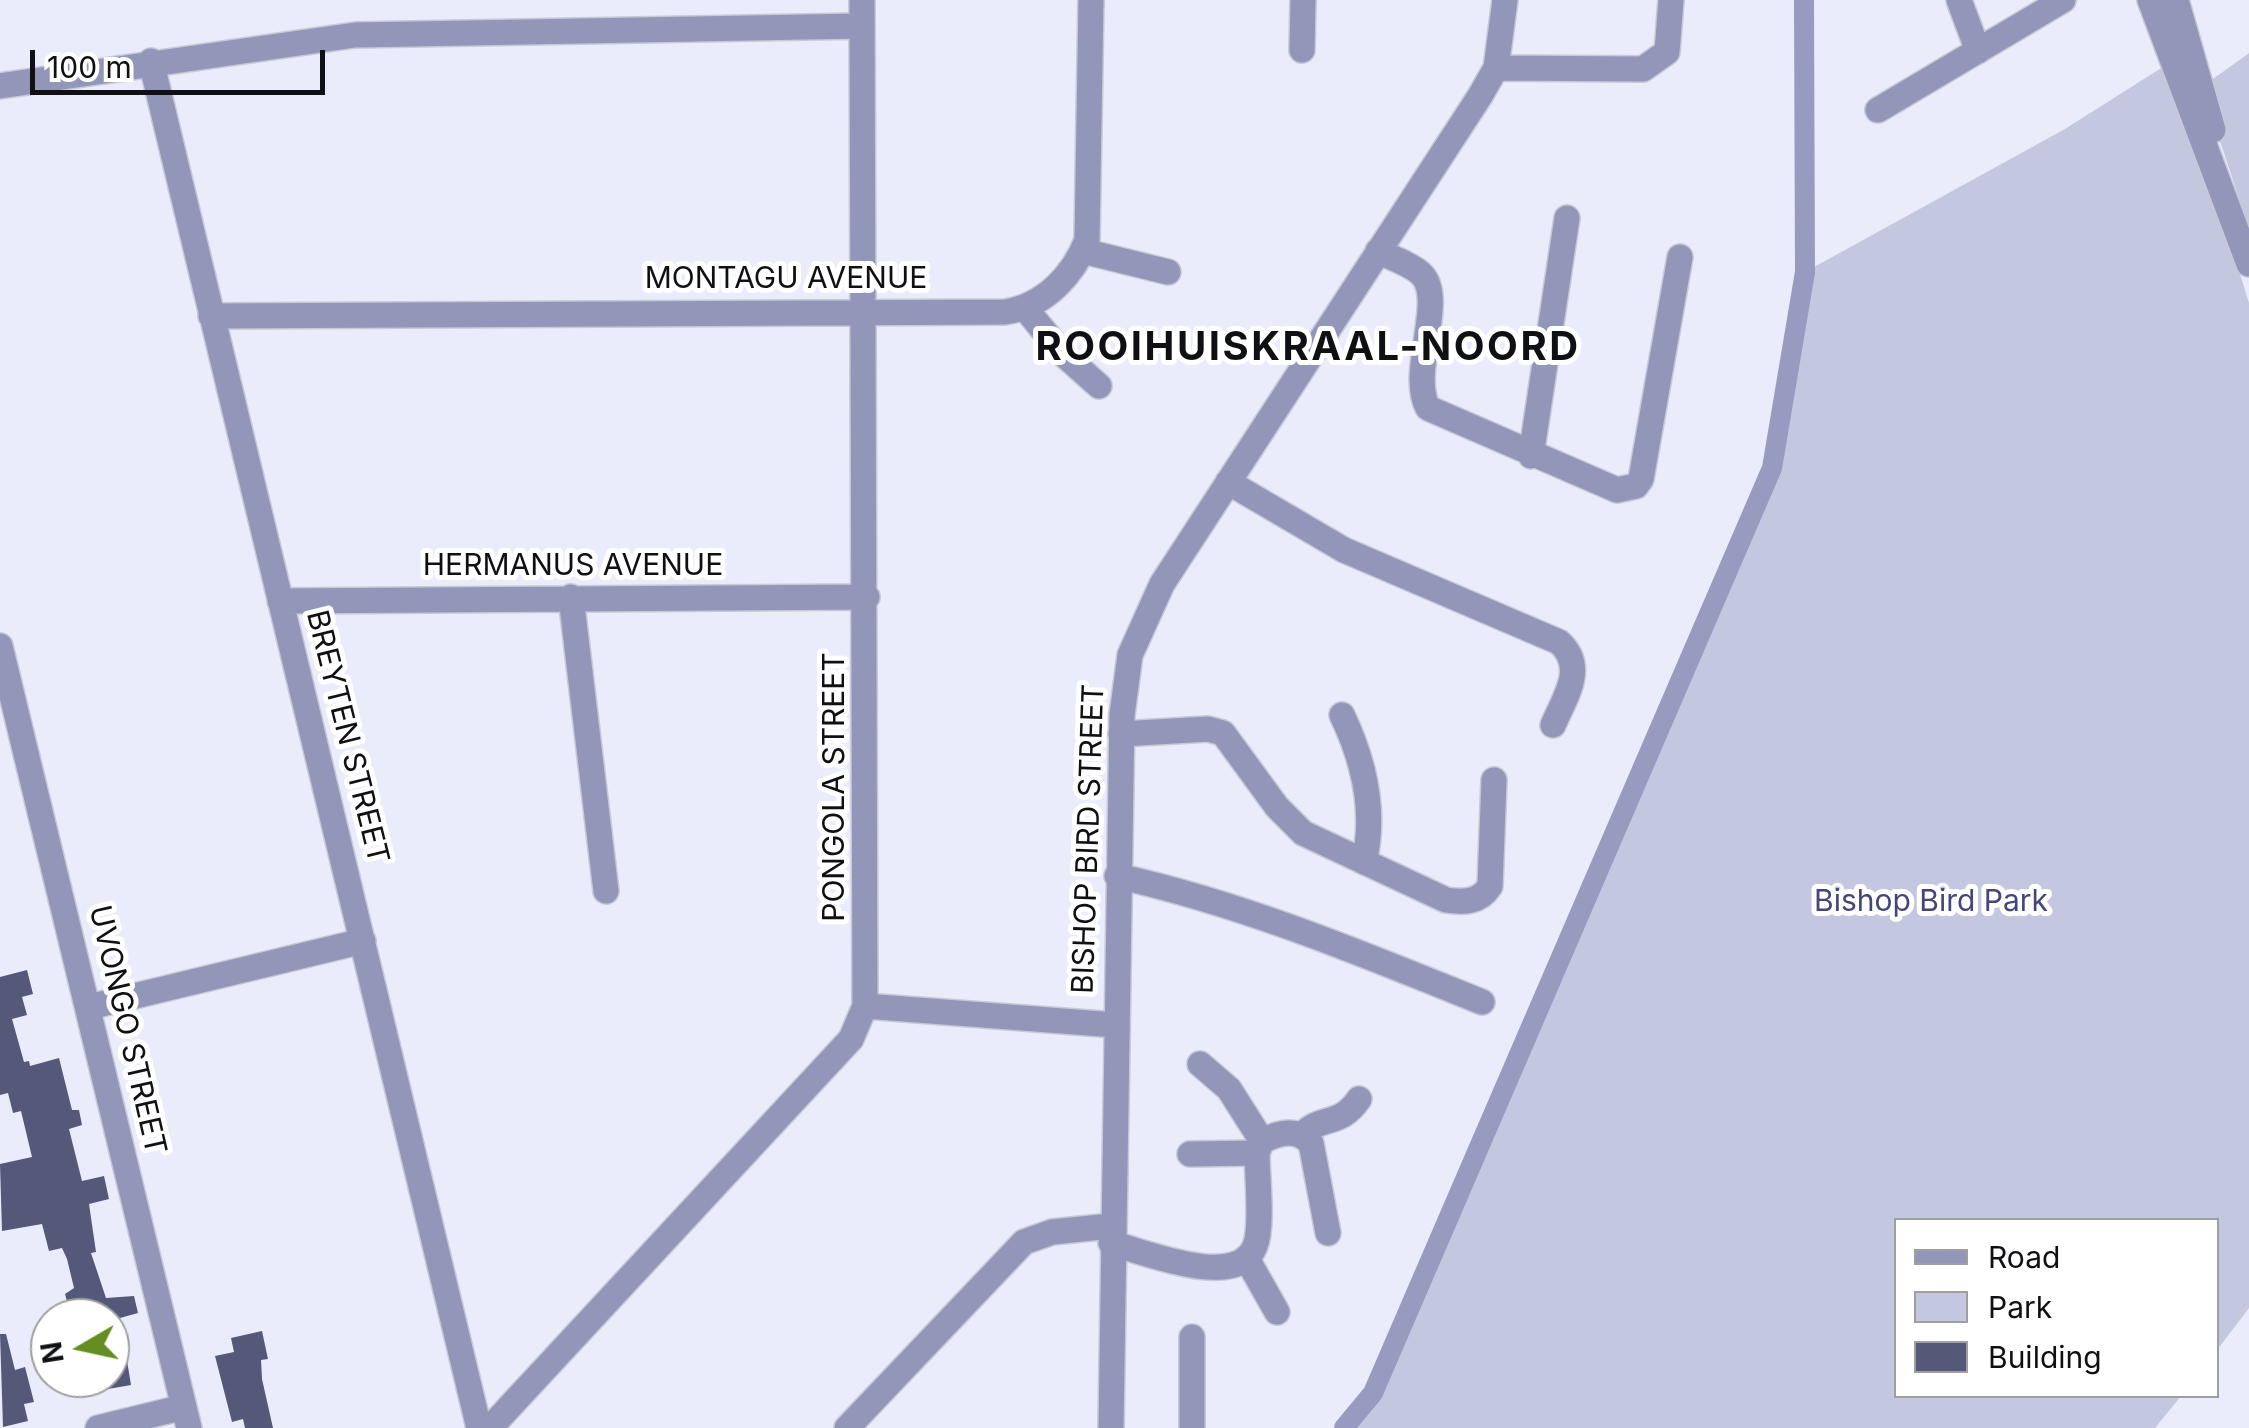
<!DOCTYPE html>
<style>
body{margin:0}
#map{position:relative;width:2249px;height:1428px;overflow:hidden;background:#eaecfb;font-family:Inter,sans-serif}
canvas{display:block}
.legend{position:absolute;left:1894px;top:1218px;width:325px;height:180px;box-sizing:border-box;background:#fff;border:2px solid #9f9fa1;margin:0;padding:12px 18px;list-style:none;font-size:30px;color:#0f1014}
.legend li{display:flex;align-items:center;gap:20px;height:50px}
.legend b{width:50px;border:2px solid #9f9fa1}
.north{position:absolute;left:30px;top:1298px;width:100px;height:100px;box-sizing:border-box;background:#fff;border:2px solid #9f9fa1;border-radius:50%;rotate:261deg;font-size:28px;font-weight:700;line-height:40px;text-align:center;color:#0f1014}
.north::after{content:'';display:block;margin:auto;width:35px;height:45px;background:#648f20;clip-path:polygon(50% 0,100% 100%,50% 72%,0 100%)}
.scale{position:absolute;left:30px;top:50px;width:295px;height:45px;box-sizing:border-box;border:5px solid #0f1014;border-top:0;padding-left:12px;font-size:30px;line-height:35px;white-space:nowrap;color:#0f1014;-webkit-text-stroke:8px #fff;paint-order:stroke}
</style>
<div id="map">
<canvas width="2249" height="1428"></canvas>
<ul class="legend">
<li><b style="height:12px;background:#9296b8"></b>Road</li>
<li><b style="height:28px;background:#c3c7df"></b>Park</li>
<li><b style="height:28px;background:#545879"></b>Building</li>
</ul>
<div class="north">N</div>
<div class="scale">100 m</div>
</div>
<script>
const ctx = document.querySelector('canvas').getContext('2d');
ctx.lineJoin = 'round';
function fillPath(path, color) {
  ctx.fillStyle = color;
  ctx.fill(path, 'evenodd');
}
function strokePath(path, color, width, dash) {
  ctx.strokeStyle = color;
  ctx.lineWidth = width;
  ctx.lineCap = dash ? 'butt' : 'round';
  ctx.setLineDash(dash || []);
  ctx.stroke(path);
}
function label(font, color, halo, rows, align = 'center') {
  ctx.font = font + ' Inter,sans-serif';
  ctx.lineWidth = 10;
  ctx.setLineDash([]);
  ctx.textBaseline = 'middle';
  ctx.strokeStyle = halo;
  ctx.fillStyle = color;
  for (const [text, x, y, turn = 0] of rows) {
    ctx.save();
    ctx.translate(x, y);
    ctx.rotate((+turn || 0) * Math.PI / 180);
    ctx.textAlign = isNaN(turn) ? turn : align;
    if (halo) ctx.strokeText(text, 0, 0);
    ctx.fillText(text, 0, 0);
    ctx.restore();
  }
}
fillPath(new Path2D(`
 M 2249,53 L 2249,228 L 2202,87 Z
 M 2166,65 L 2207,167 L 2249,303 L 2249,1308 L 2217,1350 L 2216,1220 L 1896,1220 L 1896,1396 L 2181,1396 L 2155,1428 L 1344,1428 L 1373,1393 L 1772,468 L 1805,272 L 2065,129 Z`), '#c3c7df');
strokePath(new Path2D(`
 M 1344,1428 L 1373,1393 L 1772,468 L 1805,272 L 1804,0`), '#969bbf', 20);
fillPath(new Path2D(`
 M 27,970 L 33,994 L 22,997 L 27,1015 L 12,1019 L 24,1062 L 29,1061 L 30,1066 L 59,1058 L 72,1110 L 79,1110 L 82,1125 L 69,1129 L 82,1181 L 104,1176 L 109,1199 L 89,1204 L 96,1252 L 91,1253 L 106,1298 L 134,1296 L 138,1313 L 120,1318 L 131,1385 L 74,1395 L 71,1378 L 110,1378 L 110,1318 L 103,1314 L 77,1318 L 75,1310 L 70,1312 L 65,1294 L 74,1288 L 67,1259 L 62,1248 L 49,1251 L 42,1224 L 2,1231 L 0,1164 L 32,1157 L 21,1111 L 13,1113 L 8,1093 L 0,1095 L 0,977 Z
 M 262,1331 L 268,1359 L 261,1360 L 262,1379 L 273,1428 L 245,1428 L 243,1419 L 232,1422 L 215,1356 L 234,1352 L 231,1338 Z
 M 0,1334 L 6,1334 L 15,1370 L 25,1367 L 34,1402 L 24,1404 L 28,1421 L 3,1427 Z`), '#545879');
const minor = new Path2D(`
 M 1959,0 L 1978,51
 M 2150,0 L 2249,264
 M 2176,0 L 2213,130
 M 1302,50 L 1303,0
 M 151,61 L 479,1428
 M 1496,68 L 1643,69 L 1667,52 L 1671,0
 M 0,86 L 355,35 L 862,26
 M 1878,110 L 2063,0
 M 1083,251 L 1168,272
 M 1378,251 C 1391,258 1409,263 1420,273 C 1448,296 1408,372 1428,408 L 1617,490 L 1636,486 L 1641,479 L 1680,257
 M 1025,308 L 1062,353 L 1099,386
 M 211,316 L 1005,312 C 1044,306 1073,276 1087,240 L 1091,0
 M 1531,456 L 1567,218
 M 1228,482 L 1344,550 L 1559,642 C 1587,667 1565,697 1553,725
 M 571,597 L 606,891
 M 280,601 L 867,597
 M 0,646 L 189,1428
 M 1342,715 C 1364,761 1376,811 1364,862
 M 1121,734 L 1208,729 L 1223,733 L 1277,807 L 1303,833 L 1446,900 C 1464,903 1480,902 1490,886 L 1494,780
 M 1117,876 C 1243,904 1363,954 1482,1002
 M 865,1006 L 1115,1025
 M 89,1007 L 363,941
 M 1200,1064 L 1229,1089 L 1262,1141
 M 1303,1134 C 1322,1115 1340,1127 1359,1099
 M 1190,1154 L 1257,1153
 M 1111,1243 C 1144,1252 1238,1291 1255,1246 C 1263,1227 1257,1176 1257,1153 L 1262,1141 C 1280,1132 1297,1128 1311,1143 L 1328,1233
 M 1247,1259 L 1277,1312
 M 1192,1337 L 1192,1428
 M 98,1428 L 184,1407
 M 490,1428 L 851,1039 L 865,1006 L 862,0
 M 847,1428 L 1024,1242 L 1052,1232 L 1111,1226
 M 1111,1428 L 1122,715 L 1130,655 L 1162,584 L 1480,96 L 1496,68 L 1505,0`);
strokePath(minor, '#c7c9d6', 28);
strokePath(minor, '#9296b8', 25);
label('30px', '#0f1014', '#fff', [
 ["MONTAGU AVENUE",786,279],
 ["HERMANUS AVENUE",573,566],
 ["BREYTEN STREET",347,737,76],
 ["PONGOLA STREET",835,787,-90],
 ["BISHOP BIRD STREET",1089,839,-88],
 ["UVONGO STREET",127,1030,77]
]);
label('30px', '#424678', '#fff', [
 ["Bishop Bird Park",1931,902]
]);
ctx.letterSpacing = '2.5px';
label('bold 40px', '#0f1014', '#fff', [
 ["ROOIHUISKRAAL-NOORD",1308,348]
]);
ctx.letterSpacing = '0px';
</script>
